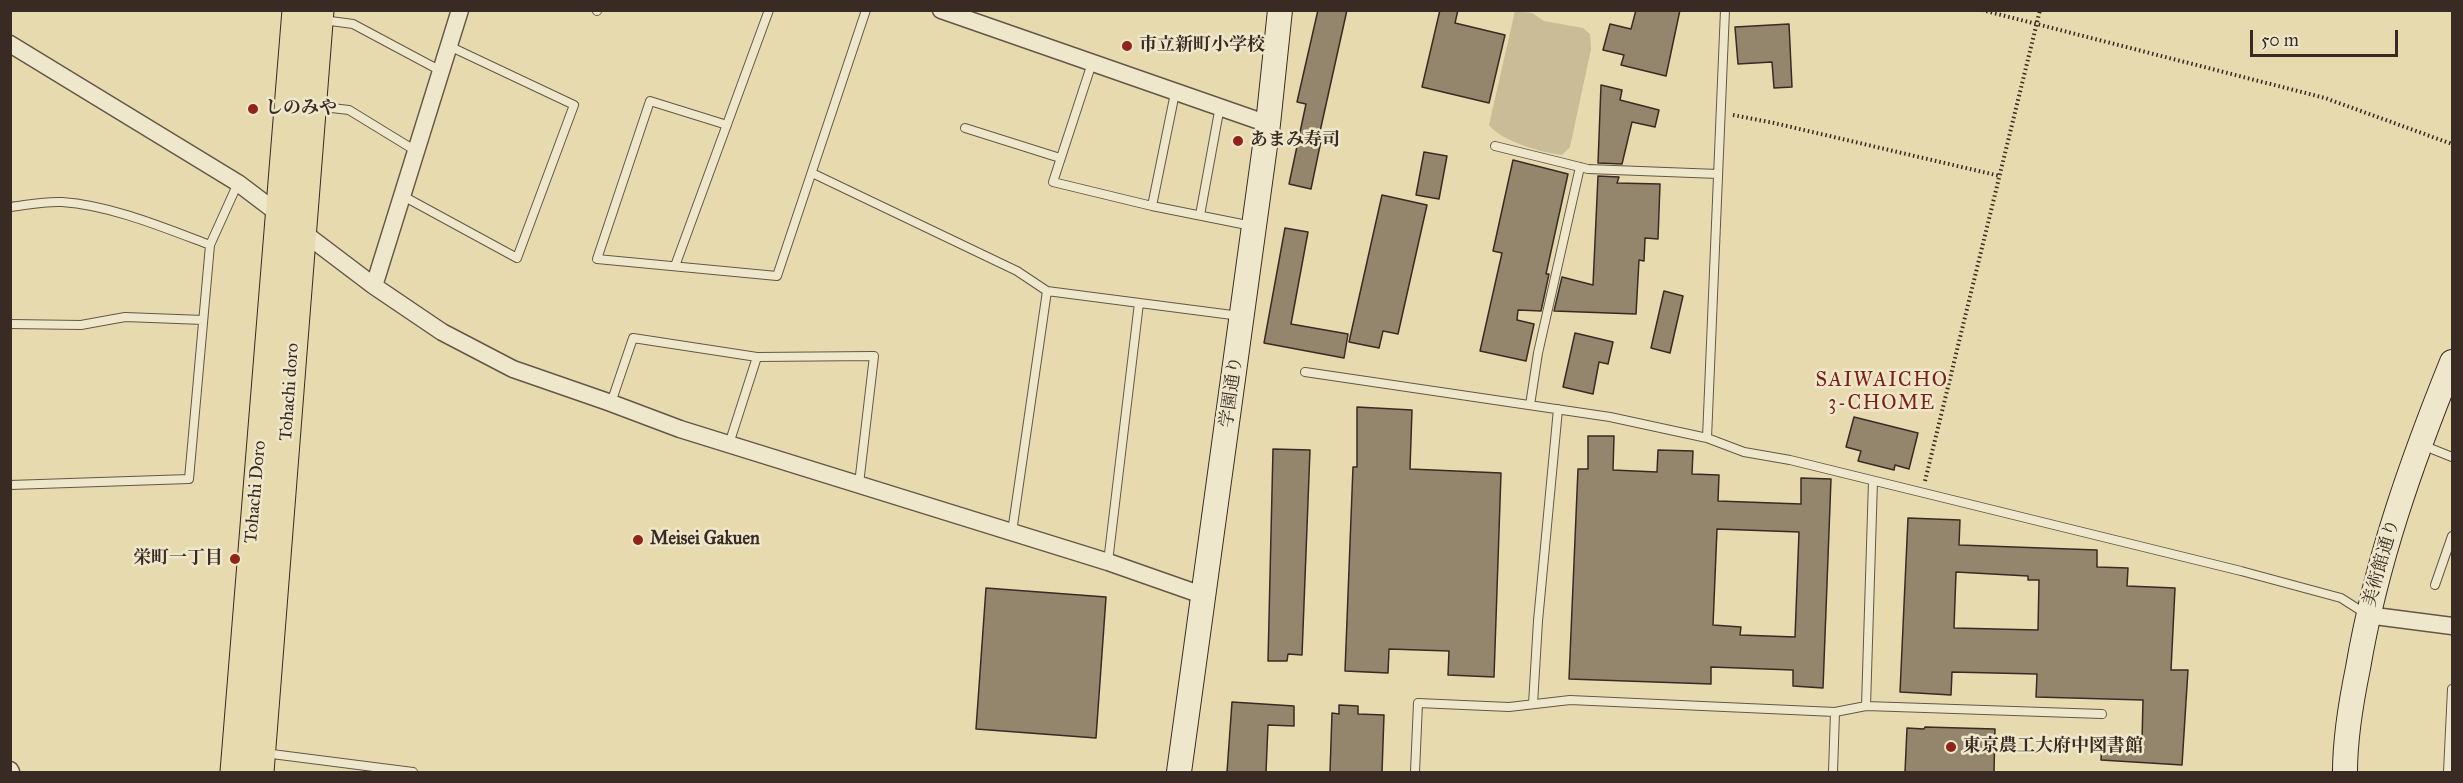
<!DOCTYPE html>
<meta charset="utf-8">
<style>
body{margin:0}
#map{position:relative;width:2463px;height:783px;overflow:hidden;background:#e7daaf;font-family:"IM FELL Great Primer",serif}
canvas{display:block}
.frame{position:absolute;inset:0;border:12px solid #392b23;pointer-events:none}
.scale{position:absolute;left:2250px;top:30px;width:148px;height:27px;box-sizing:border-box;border:3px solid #392b23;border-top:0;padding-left:8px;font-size:18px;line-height:21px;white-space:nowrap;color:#392b23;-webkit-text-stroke:4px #efe7cb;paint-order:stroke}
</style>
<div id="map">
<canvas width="2463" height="783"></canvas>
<div class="frame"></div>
<div class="scale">50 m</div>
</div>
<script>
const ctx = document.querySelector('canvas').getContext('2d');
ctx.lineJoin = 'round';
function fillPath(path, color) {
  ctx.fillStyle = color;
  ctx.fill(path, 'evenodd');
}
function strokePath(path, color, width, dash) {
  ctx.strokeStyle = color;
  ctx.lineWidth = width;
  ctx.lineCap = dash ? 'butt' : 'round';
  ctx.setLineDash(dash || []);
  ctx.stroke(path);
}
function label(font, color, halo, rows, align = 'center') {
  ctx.font = font + ' "IM FELL Great Primer","Noto Serif JP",serif';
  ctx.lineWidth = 5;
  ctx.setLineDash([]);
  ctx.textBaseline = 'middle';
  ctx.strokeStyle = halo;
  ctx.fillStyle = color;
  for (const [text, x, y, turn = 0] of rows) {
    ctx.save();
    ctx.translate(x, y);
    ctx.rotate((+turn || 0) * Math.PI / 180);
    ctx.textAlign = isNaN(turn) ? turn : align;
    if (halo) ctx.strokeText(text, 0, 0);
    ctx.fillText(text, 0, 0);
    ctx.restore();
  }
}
fillPath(new Path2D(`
 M 1515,11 L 1532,13 L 1544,21 L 1583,28 L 1590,34 L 1591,49 L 1570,147 L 1562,155 C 1543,153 1501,141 1489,125 Z`), '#c9bc97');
const building = new Path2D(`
 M 1318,10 L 1347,10 L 1319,136 L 1322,136 L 1311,189 L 1289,184 L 1306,104 L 1297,102 Z
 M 1440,10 L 1458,10 L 1455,23 L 1505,35 L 1489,103 L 1422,87 Z
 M 1636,10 L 1680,10 L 1666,76 L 1621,65 L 1624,55 L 1603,50 L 1610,24 L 1631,29 Z
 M 1789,24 L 1792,87 L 1774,88 L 1772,62 L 1738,64 L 1735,27 Z
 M 1601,85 L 1622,90 L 1620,100 L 1659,110 L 1655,127 L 1632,122 L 1622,164 L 1598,163 Z
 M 1424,152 L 1447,156 L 1439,199 L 1416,195 Z
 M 1513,160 L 1568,174 L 1546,274 L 1549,274 L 1541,311 L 1518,310 L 1517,320 L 1534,324 L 1526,361 L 1480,351 L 1502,253 L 1493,251 Z
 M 1598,176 L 1619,177 L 1617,183 L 1660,184 L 1658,239 L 1645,238 L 1644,261 L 1639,260 L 1636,314 L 1554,311 L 1562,277 L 1593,285 Z
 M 1382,195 L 1427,205 L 1398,334 L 1383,331 L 1379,348 L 1349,342 Z
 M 1285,228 L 1308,232 L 1291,324 L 1348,334 L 1344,358 L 1264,343 Z
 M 1664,291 L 1683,296 L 1670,353 L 1651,348 Z
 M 1575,333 L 1613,342 L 1608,364 L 1599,362 L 1593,394 L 1563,387 Z
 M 1357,407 L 1412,410 L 1410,469 L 1501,473 L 1494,677 L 1448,675 L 1449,651 L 1389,649 L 1388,673 L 1345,671 L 1353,467 L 1357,467 Z
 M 1854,417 L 1918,433 L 1909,469 L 1895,465 L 1894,470 L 1858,461 L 1861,451 L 1846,447 Z
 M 1588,436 L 1614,436 L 1613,470 L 1657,472 L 1658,450 L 1693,451 L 1692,474 L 1719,475 L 1718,501 L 1801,504 L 1801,478 L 1831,479 L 1823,688 L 1793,686 L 1793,670 L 1711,667 L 1711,684 L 1569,679 L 1578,469 L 1588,469 ZM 1717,529 L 1799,532 L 1795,637 L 1740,635 L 1741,627 L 1713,625 Z
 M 1273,449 L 1310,450 L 1302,655 L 1288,654 L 1287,661 L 1268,661 Z
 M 1908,518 L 1960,520 L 1959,545 L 2097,550 L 2097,567 L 2128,568 L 2127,586 L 2175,588 L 2171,670 L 2188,670 L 2182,765 L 2101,760 L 2102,741 L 2142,742 L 2143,700 L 2036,697 L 2037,674 L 1952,672 L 1951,695 L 1900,692 ZM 1956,572 L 2028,576 L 2028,580 L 2039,580 L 2038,630 L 1954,628 Z
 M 986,588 L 1106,597 L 1096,738 L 976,729 Z
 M 1232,702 L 1294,706 L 1294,726 L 1268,725 L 1266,772 L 1227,772 Z
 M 1339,705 L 1358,706 L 1358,714 L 1384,715 L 1382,772 L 1330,772 L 1332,713 L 1339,714 Z
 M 1925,727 L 1995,729 L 1994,772 L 1905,772 L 1907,728 L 1924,729 Z`);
fillPath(building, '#93866c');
strokePath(building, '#392b23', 1.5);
const lane = new Path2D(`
 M 597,10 L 597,11
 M 323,20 L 353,24 L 441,71
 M 1092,63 L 1053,182 L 1152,206 L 1252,226
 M 314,106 L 349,110 L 416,151
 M 727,125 L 650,101 L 597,259 L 777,276 L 866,10
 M 965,128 L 1060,158
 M 1495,146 L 1588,169 L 1718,174
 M 812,173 L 1017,271 L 1047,291 L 1240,316
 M 403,196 L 517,258 L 574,105 L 449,46
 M 1152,206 L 1175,93
 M 10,207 C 27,205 45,201 62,202 C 110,205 165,228 210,245
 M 1200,215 L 1220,106
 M 675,266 L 769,10
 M 10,324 L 81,325 L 125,317 L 203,320
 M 1305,372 L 1610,417 L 1707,438 L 1744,452 L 1790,460 L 2241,571 L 2341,598 L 2366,614
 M 611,403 L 633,338 L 757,357 L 874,356 L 859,484
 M 1530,405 L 1538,353 L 1580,167
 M 1707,438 L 1725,10
 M 729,444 L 757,357
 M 2422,445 L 2452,457
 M 10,485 L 189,479 L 210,245 L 238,183
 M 1012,532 L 1047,291
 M 1108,562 L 1139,303
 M 2435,585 L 2452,536
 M 1533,704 L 1538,621 L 1558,409
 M 1866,706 L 2102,714
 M 264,753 L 413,772
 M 1415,772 L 1418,703 L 1509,707 L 1570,700 L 1835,712 L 1866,706 L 1873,481
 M 1833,772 L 1835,712
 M 2448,772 L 2452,689`);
const street = new Path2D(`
 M 941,10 L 1268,124
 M 10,44 L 238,183 L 374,286 L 442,332 L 513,369 L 611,403 L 680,429 L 1108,562 L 1202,595
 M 374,286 L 460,10
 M 2367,615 L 2452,626
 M 10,770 L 11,772`);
const secondary = new Path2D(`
 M 1179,772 L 1268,124 L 1280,10
 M 2345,772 C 2345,738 2351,702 2358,668 C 2376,562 2412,461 2452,362`);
const primary = new Path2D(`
 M 234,772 L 296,10
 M 260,772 L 320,10`);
strokePath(lane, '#645746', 10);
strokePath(street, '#645746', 19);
strokePath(secondary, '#392b23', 26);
strokePath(primary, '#392b23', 29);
strokePath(new Path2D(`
 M 1982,10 L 2325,98 L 2452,144
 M 1733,115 L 1774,123 L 2000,176
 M 1925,481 L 2040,10`), '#392b23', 4, [1.5, 3]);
strokePath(lane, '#efe7cb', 8);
strokePath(street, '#efe7cb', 16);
strokePath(secondary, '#efe7cb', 24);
strokePath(primary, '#e7daaf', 27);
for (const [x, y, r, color] of [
 [1127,46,6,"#8f2418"],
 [253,109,6,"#8f2418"],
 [1238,141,6,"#8f2418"],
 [638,540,6,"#8f2418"],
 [235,559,6,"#8f2418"],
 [1951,747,6,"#8f2418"]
]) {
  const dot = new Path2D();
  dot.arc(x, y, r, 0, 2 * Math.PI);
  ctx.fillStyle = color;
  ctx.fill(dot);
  strokePath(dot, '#efe7cb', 2);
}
label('bold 18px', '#392b23', '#efe7cb', [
 ["市立新町小学校",1139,46],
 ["しのみや",265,109],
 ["あまみ寿司",1250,141],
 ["Meisei Gakuen",650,540],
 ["栄町一丁目",223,559,"right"],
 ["東京農工大府中図書館",1963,747]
], 'left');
label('18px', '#392b23', '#efe7cb', [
 ["Tohachi doro",290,392,-86],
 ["学園通り",1232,392,-82],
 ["Tohachi Doro",256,492,-85],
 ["美術館通り",2382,563,-74]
]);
ctx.letterSpacing = '1.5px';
label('20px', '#7a1f14', '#efe7cb', [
 ["SAIWAICHO",1882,381],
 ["3-CHOME",1882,404]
]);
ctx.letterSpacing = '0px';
</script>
